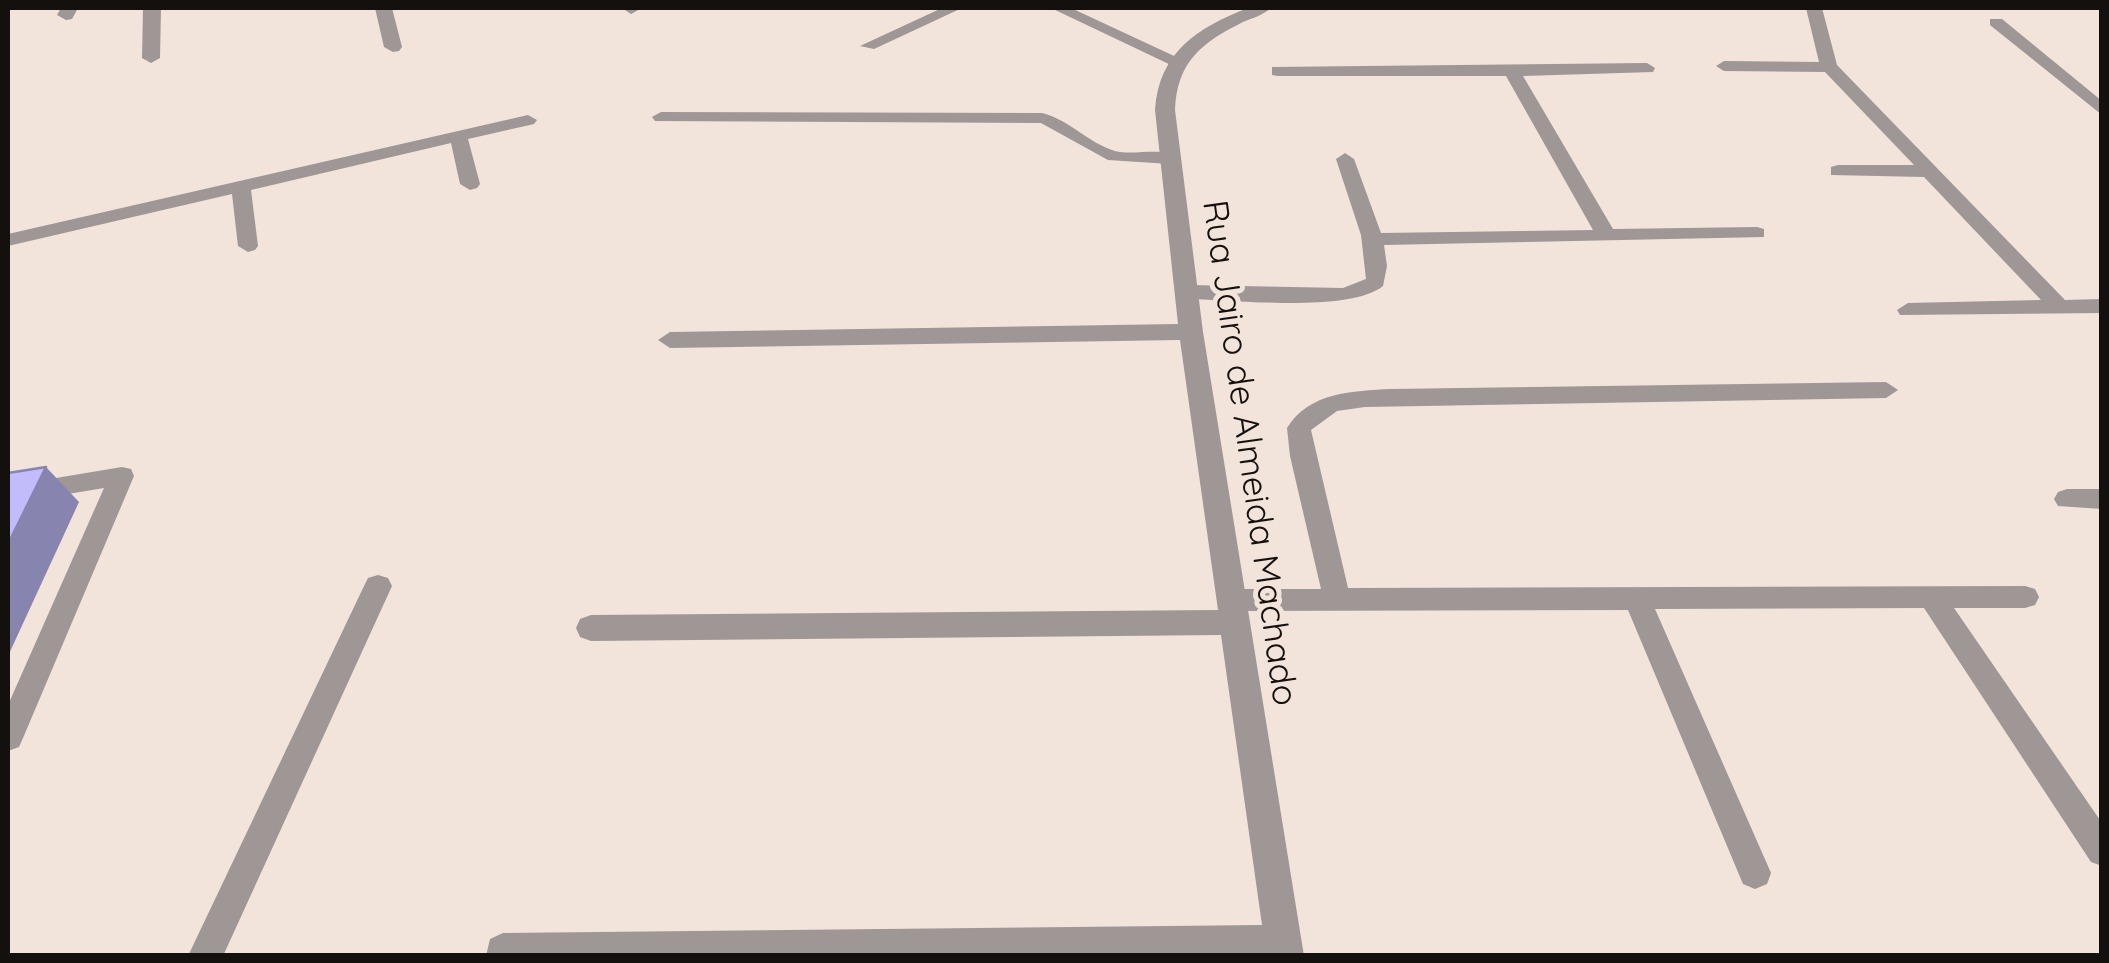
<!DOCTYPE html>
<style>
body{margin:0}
#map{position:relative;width:2109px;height:963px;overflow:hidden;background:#f2e3db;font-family:Quicksand,sans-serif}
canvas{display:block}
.frame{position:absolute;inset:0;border:10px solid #14100d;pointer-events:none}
</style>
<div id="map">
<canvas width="2109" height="963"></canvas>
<div class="frame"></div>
</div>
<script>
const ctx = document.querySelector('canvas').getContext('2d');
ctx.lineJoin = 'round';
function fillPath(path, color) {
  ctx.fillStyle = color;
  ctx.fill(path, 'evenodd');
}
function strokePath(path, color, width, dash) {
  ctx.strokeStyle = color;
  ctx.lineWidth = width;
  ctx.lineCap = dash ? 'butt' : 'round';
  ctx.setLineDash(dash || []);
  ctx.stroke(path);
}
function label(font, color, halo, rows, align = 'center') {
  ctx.font = font + ' Quicksand,sans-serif';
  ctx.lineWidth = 10;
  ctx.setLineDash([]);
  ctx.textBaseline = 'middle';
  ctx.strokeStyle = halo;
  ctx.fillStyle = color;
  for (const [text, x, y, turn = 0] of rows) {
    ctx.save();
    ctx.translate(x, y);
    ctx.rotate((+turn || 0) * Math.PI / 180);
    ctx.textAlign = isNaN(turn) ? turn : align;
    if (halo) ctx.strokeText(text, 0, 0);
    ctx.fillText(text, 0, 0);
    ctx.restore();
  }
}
fillPath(new Path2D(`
 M 942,8 L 962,8 L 874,49 L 860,46 Z
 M 1051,8 L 1071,8 L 1187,62 L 1173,66 Z
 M 1806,8 L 1822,8 L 1837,65 L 2065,300 L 2102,299 L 2102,313 L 1900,315 L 1897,310 L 1908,303 L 2041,300 L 1924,177 L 1831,175 L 1831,167 L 1838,165 L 1914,165 L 1825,72 L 1724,71 L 1716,66 L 1724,61 L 1819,62 Z
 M 1990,19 L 2002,19 L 2102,101 L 2102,115 L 1990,25 Z
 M 1647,63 L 1655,68 L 1653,72 L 1523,76 L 1613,229 L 1757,227 L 1764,229 L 1764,237 L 1384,245 L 1387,266 L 1383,286 C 1350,313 1234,300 1188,299 L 1177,292 L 1188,285 L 1343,288 L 1366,279 L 1361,235 L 1336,159 L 1345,153 L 1354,159 L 1381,233 L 1593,230 L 1506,76 L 1278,76 L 1272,75 L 1272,67 Z
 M 661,112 L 1042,113 C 1070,120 1088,143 1115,151 C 1135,156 1163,146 1179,158 L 1170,164 L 1108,160 L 1041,123 L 655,121 L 652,117 Z
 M 528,115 L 537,120 L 534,124 L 468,139 L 480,184 L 477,188 L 470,190 L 460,184 L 451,143 L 251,190 L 258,246 L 255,250 L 248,252 L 238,246 L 232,194 L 8,246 L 8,234 Z
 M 1886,382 L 1898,390 L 1886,398 L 1365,407 L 1337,411 L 1311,430 L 1348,588 L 2025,586 L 2035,589 L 2039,597 L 2035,605 L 2025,608 L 1954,608 L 2102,823 L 2102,866 L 2091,862 L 1924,608 L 1655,609 L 1771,873 L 1767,884 L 1755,889 L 1743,884 L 1628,610 L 1231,611 L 1221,608 L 1217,600 L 1221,592 L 1231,589 L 1321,589 L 1290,456 L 1287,428 C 1309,392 1353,391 1391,389 Z
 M 122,467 L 131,469 L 134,476 L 23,738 L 19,747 L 8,751 L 8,705 L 104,488 L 8,504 L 8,486 Z
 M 2067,489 L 2102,489 L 2102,509 L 2058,506 L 2054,499 L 2058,492 Z
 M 378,575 L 388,578 L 392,586 L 223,956 L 188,956 L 364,586 L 368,578 Z`), '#9e9796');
fillPath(new Path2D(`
 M 61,8 L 78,8 L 72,19 L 66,20 L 57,15 Z
 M 143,8 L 161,8 L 160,58 L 151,63 L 142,58 Z
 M 375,8 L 392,8 L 402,47 L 399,51 L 393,52 L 384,47 Z
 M 622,8 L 639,8 L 640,9 L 631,14 Z
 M 1248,8 L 1271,8 C 1263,15 1253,18 1243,22 C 1201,43 1177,62 1175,110 L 1203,332 L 1304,956 L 486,956 L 490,939 L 503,933 L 1262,925 L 1221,635 L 591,641 L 580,637 L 576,628 L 580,619 L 591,615 L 1218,610 L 1180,340 L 670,348 L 658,340 L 670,332 L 1178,324 L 1155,110 C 1159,52 1197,28 1248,8 Z`), '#9e9796');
fillPath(new Path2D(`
 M 46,467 L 79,502 L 8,656 L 8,544 Z`), '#8884b0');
const building = new Path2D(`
 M 46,467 L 8,544 L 8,473 Z`);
fillPath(building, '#c3bcfc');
strokePath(building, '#8884b0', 2.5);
label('35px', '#14100d', '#f2e3db', [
 ["Rua Jairo de Almeida Machado",1249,453,82]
]);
</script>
